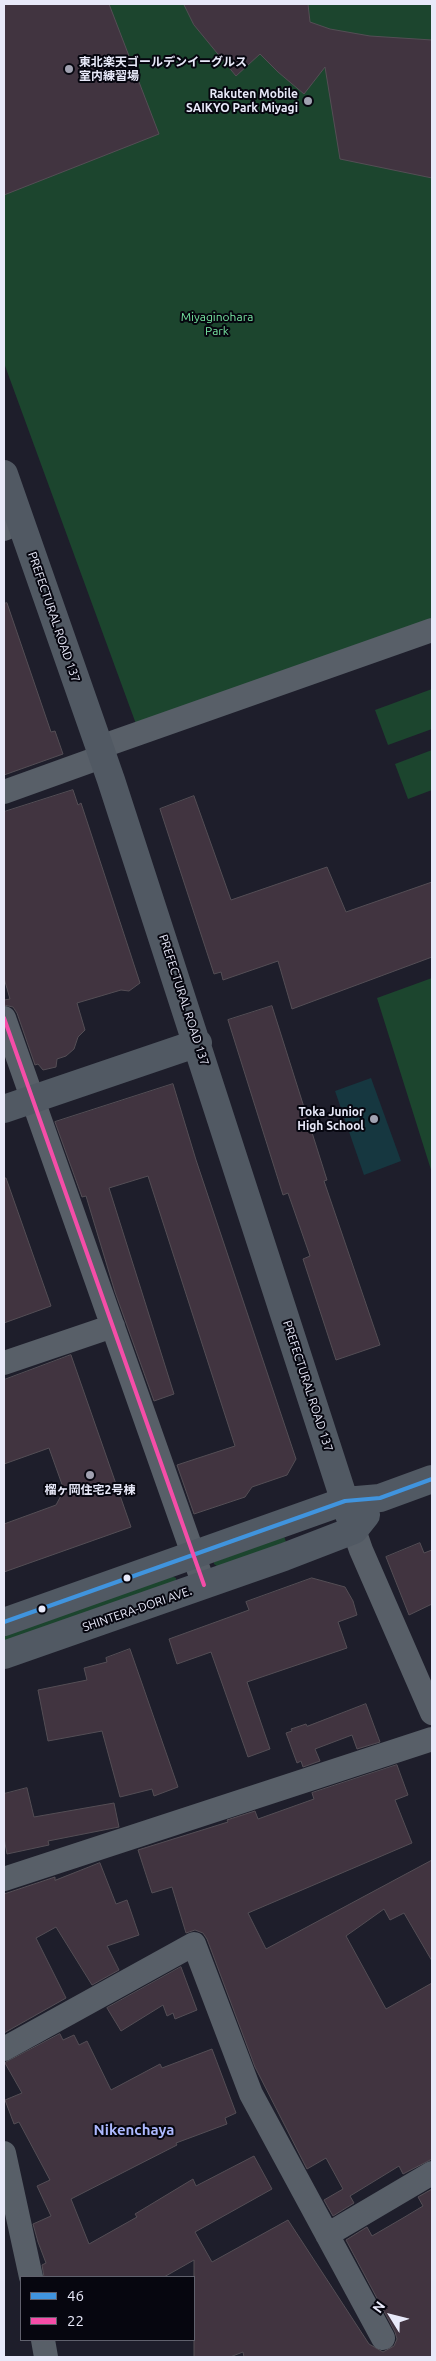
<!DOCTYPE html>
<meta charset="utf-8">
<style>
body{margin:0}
#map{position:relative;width:436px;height:2361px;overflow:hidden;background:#1e1e2b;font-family:Ubuntu,sans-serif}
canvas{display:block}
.frame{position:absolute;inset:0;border:5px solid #e8e9f9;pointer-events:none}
.legend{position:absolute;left:20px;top:2276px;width:175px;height:65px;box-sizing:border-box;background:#06060f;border:1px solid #60616d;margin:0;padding:6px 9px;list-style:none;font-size:15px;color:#e8e9f9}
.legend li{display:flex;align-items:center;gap:10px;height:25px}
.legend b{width:25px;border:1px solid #60616d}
.north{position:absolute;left:366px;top:2291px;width:50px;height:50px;-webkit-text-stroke:4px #06060f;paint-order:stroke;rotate:306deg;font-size:14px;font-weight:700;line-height:20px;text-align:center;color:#e8e9f9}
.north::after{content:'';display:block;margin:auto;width:18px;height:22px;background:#e8e9f9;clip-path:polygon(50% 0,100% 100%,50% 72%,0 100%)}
</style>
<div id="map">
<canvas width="436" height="2361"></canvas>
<div class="frame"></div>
<ul class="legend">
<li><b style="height:6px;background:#4094de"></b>46</li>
<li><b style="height:6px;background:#f54da8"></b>22</li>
</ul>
<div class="north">N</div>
</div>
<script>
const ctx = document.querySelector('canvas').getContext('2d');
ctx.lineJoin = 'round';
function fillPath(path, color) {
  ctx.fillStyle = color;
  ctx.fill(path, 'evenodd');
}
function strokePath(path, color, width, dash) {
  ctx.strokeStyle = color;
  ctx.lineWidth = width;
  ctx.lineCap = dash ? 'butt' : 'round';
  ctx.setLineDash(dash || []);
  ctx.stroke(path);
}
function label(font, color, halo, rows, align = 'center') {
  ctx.font = font + ' Ubuntu,"Noto Sans JP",sans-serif';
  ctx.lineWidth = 4;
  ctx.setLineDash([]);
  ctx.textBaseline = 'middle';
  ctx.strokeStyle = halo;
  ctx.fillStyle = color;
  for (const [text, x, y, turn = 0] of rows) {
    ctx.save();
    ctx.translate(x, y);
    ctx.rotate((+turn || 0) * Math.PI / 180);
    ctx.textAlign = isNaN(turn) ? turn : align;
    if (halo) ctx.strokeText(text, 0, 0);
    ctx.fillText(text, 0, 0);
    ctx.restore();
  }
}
fillPath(new Path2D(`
 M 4,4 L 432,4 L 432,621 L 136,724 L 4,363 Z
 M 432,689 L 432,729 L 388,745 L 375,710 Z
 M 432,750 L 432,790 L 408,799 L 395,764 Z
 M 432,978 L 432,1173 L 377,998 Z
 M 284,1536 L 286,1542 L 218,1567 L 214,1564 L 214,1562 Z
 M 171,1576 L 176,1578 L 176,1581 L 4,1643 L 4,1636 Z`), '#1c452e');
fillPath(new Path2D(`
 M 371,1078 L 401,1161 L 364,1175 L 335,1091 Z`), '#163740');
const building = new Path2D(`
 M 4,4 L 109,4 L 159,134 L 4,195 Z
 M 184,4 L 308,4 L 310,22 L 330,29 L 370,36 L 432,40 L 432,178 L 340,159 L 325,67 L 304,94 L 278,72 L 260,54 L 236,76 L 194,25 Z
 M 7,603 L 51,732 L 55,731 L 63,754 L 4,775 L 4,604 Z
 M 73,790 L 78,805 L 81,803 L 140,983 L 129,991 L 121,990 L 77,1003 L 85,1030 L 78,1037 L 74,1049 L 66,1056 L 57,1059 L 56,1067 L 43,1070 L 38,1064 L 35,1065 L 17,1013 L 13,1007 L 4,1005 L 4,1000 L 10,999 L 4,978 L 4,812 Z
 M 194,796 L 231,900 L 327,867 L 346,912 L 432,882 L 432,957 L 292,1009 L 278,961 L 223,980 L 221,972 L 214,974 L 160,809 Z
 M 272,1006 L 327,1180 L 324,1181 L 380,1345 L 336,1360 L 303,1259 L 310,1256 L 288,1193 L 283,1195 L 228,1020 Z
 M 173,1084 L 196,1160 L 296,1459 L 287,1475 L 252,1487 L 245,1497 L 194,1514 L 177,1465 L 235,1446 L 148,1176 L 109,1188 L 174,1394 L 154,1401 L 115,1292 L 86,1196 L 82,1197 L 55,1122 Z
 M 4,1178 L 6,1178 L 51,1306 L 4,1323 Z
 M 71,1355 L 131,1527 L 4,1572 L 4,1524 L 56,1505 L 64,1490 L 49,1448 L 4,1464 L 4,1380 Z
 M 420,1543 L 424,1553 L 432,1550 L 432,1604 L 409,1615 L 386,1557 Z
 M 312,1578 L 345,1587 L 353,1601 L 357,1615 L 338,1622 L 347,1648 L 247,1682 L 270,1749 L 248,1757 L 211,1652 L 177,1664 L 169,1639 L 249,1610 L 246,1602 Z
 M 130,1649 L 178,1787 L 154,1796 L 152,1789 L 120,1797 L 102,1731 L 48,1741 L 38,1690 L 87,1680 L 84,1668 L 107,1662 L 106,1658 Z
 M 366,1704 L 380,1742 L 357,1749 L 352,1735 L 315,1749 L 320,1761 L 303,1767 L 301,1761 L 297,1763 L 286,1733 L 292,1731 L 291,1729 L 306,1724 L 307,1726 Z
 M 397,1765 L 408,1795 L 395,1800 L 412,1843 L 248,1913 L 266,1949 L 432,1860 L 432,1961 L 404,1913 L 390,1920 L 384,1909 L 346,1936 L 386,2009 L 432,1983 L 432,2159 L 403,2174 L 399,2166 L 350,2196 L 354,2203 L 333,2216 L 324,2200 L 343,2189 L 326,2158 L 307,2169 L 255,2067 L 207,1939 L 203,1933 L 195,1930 L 186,1933 L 172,1887 L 152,1893 L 138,1850 L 228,1822 L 227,1820 L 255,1811 L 258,1819 L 314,1799 L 312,1793 Z
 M 27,1788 L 34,1817 L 114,1803 L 119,1827 L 48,1841 L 49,1845 L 7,1854 L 4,1838 L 4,1794 Z
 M 100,1863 L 116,1904 L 127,1900 L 139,1935 L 107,1946 L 119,1970 L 92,1985 L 56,1927 L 36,1938 L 66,1998 L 4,2033 L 4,1894 L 55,1877 L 55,1880 Z
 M 181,1967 L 197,2010 L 175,2019 L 173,2013 L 167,2016 L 163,2005 L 121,2031 L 107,2008 Z
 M 60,2034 L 63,2040 L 74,2035 L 79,2045 L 87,2041 L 111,2090 L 160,2064 L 162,2068 L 212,2049 L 236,2113 L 225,2118 L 227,2124 L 176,2143 L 177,2145 L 71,2199 L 89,2244 L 137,2217 L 135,2214 L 193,2179 L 196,2186 L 254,2156 L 272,2189 L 195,2232 L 212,2262 L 288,2220 L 369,2344 L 383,2352 L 394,2346 L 397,2339 L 395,2332 L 346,2240 L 367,2227 L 372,2236 L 403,2218 L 423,2206 L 418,2197 L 432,2189 L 432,2357 L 244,2357 L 243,2352 L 230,2357 L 194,2357 L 194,2260 L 164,2277 L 44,2277 L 42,2265 L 46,2263 L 38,2242 L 33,2224 L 51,2216 L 37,2186 L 50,2180 L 19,2122 L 14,2124 L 5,2100 L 22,2093 L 5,2063 Z`);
fillPath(building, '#413440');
strokePath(building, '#544e55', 1);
strokePath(new Path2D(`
 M 4,529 L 21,522
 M 100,747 L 432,630
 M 4,792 L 104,756
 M 4,1018 L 204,1585
 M 4,1363 L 113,1326
 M 354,1530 L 361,1550 L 432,1713
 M 4,1879 L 432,1739
 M 4,2049 L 194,1944 L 251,2094 L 383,2338
 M 4,2153 L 31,2277
 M 327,2235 L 432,2173
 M 43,2340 L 46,2357`), '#585f68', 24);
strokePath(new Path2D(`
 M 4,474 L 111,780 L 354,1530
 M 4,1109 L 198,1043
 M 4,1622 L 345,1501 L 380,1498 L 432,1479
 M 4,1655 L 284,1557 L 354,1530 L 366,1515`), '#515963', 28);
strokePath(new Path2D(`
 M 4,1622 L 345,1501 L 380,1498 L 432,1479`), '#4094de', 4);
strokePath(new Path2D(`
 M 4,1018 L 204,1585`), '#f54da8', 4);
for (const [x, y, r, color] of [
 [69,69,5,"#a1a2b1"],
 [308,101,5,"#a1a2b1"],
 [374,1119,5,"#a1a2b1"],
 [90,1475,5,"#a1a2b1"],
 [127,1578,4.5,"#e8e9f9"],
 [42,1609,4.5,"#e8e9f9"]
]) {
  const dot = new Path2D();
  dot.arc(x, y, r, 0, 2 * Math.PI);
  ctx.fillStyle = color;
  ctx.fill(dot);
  strokePath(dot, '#06060f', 2);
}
label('bold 12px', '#e8e9f9', '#06060f', [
 ["東北楽天ゴールデンイーグルス",79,62,"left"],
 ["室内練習場",79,76,"left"],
 ["Rakuten Mobile",298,94],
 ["SAIKYO Park Miyagi",298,108],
 ["Toka Junior",364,1112],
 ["High School",364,1126],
 ["榴ヶ岡住宅2号棟",90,1490,"center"]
], 'right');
label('12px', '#77e4a1', '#06060f', [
 ["Miyaginohara",217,317],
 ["Park",217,331]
]);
label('12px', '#e8e9f9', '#06060f', [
 ["PREFECTURAL ROAD 137",54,617,71],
 ["PREFECTURAL ROAD 137",184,1000,72],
 ["PREFECTURAL ROAD 137",308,1386,72],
 ["SHINTERA-DORI AVE.",137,1609,-19]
]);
label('bold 15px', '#adb9ff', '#06060f', [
 ["Nikenchaya",134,2130]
]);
</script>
